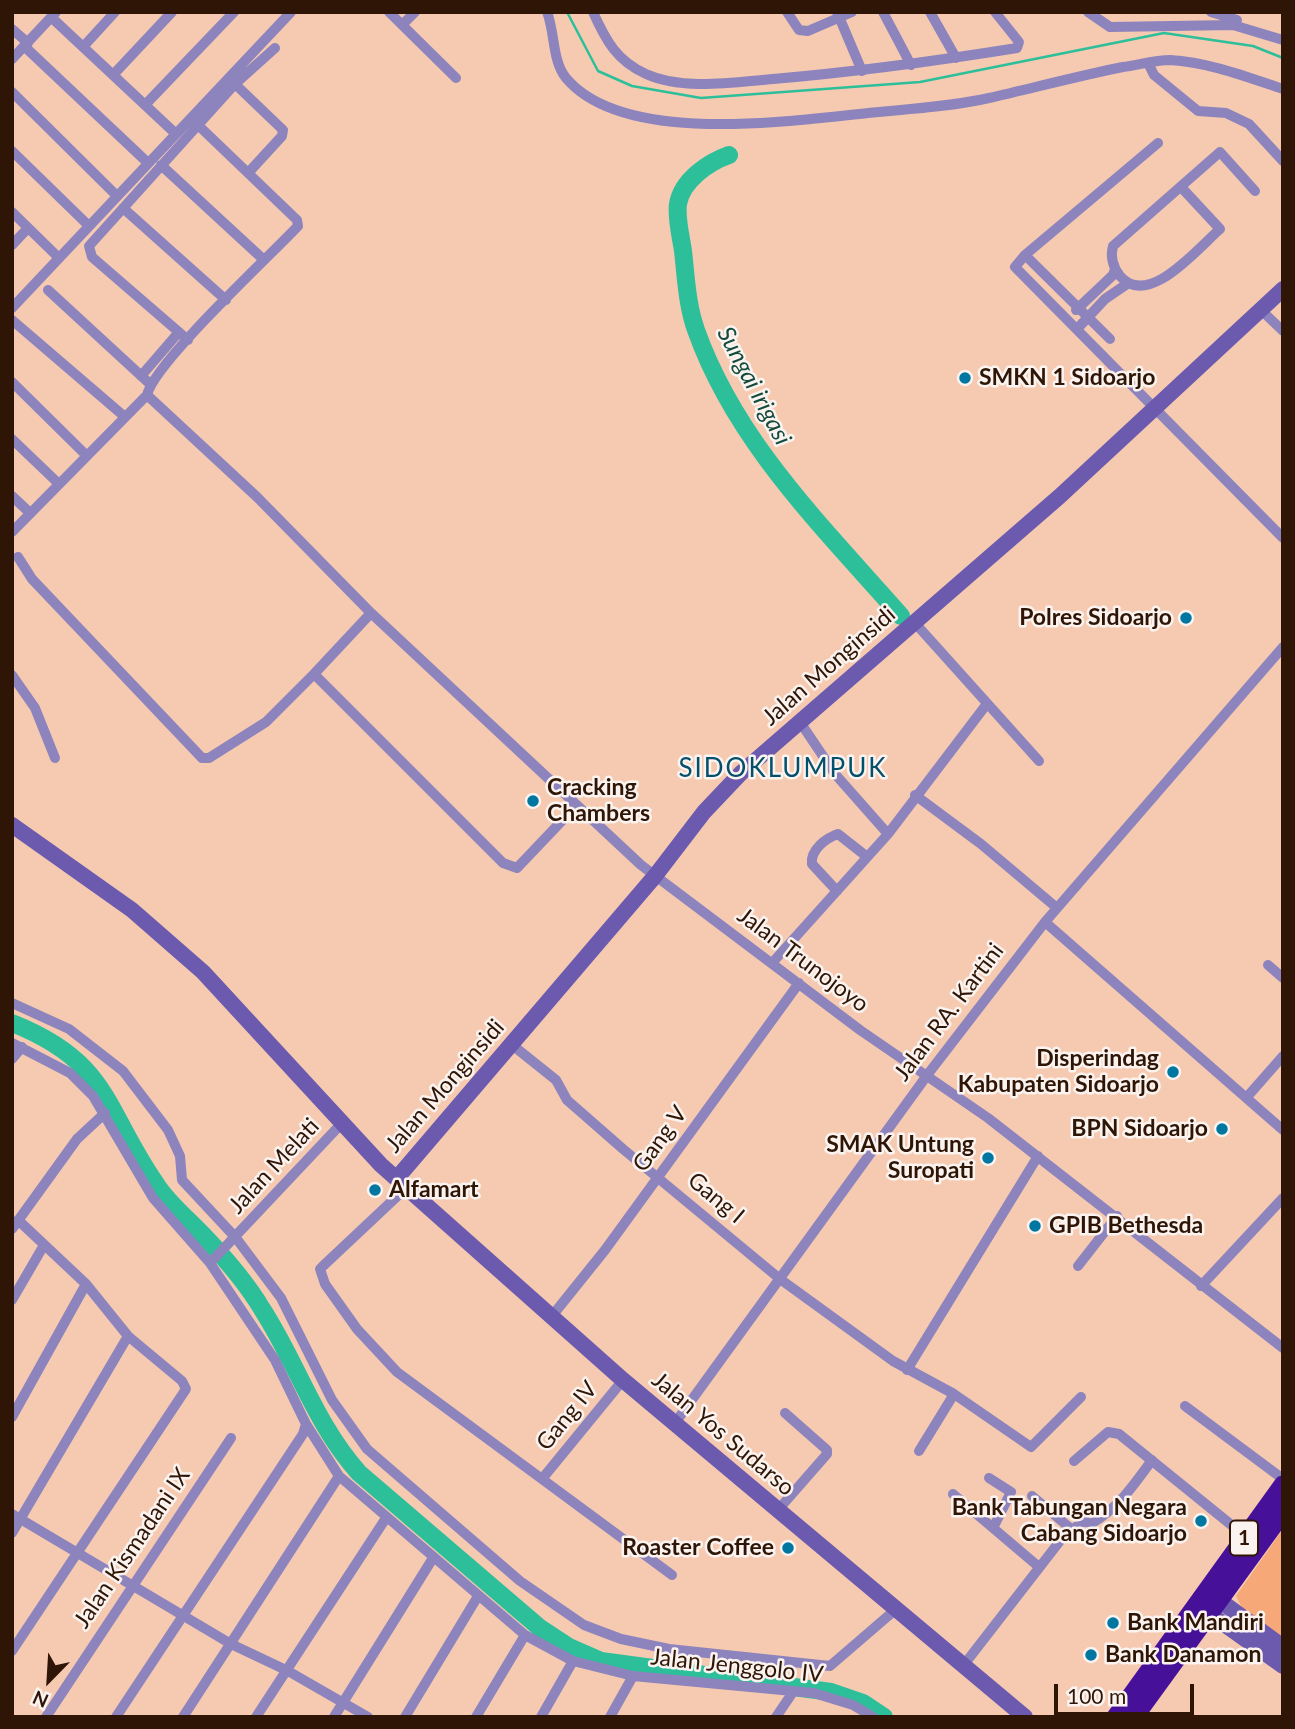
<!DOCTYPE html>
<style>
body{margin:0}
#map{position:relative;width:1295px;height:1729px;overflow:hidden;background:#f5cab1;font-family:Lato,sans-serif}
canvas{display:block}
.frame{position:absolute;inset:0;border:14px solid #2f1505;pointer-events:none}
.north{position:absolute;left:14px;top:1645px;width:70px;height:70px;-webkit-text-stroke:5px #fbf3ef;paint-order:stroke;rotate:204deg;font-size:19px;font-weight:700;line-height:28px;text-align:center;color:#2f1505}
.north::after{content:'';display:block;margin:auto;width:24px;height:32px;background:#2f1505;clip-path:polygon(50% 0,100% 100%,50% 72%,0 100%)}
.scale{position:absolute;left:1054px;top:1684px;width:140px;height:32px;box-sizing:border-box;border:4px solid #2f1505;border-top:0;padding-left:9px;font-size:21px;line-height:24px;white-space:nowrap;color:#2f1505;-webkit-text-stroke:5px #fbf3ef;paint-order:stroke}
</style>
<div id="map">
<canvas width="1295" height="1729"></canvas>
<div class="frame"></div>
<div class="north">N</div>
<div class="scale">100 m</div>
</div>
<script>
const ctx = document.querySelector('canvas').getContext('2d');
ctx.lineJoin = 'round';
function fillPath(path, color) {
  ctx.fillStyle = color;
  ctx.fill(path, 'evenodd');
}
function strokePath(path, color, width, dash) {
  ctx.strokeStyle = color;
  ctx.lineWidth = width;
  ctx.lineCap = dash ? 'butt' : 'round';
  ctx.setLineDash(dash || []);
  ctx.stroke(path);
}
function label(font, color, halo, rows, align = 'center') {
  ctx.font = font + ' Lato,sans-serif';
  ctx.lineWidth = 5;
  ctx.setLineDash([]);
  ctx.textBaseline = 'middle';
  ctx.strokeStyle = halo;
  ctx.fillStyle = color;
  for (const [text, x, y, turn = 0] of rows) {
    ctx.save();
    ctx.translate(x, y);
    ctx.rotate((+turn || 0) * Math.PI / 180);
    ctx.textAlign = isNaN(turn) ? turn : align;
    if (halo) ctx.strokeText(text, 0, 0);
    ctx.fillText(text, 0, 0);
    ctx.restore();
  }
}
fillPath(new Path2D(`
 M 1283,1529 L 1283,1638 L 1242,1608 L 1236,1596 Z`), '#f6a879');
strokePath(new Path2D(`
 M 567,12 L 598,71 L 632,86 L 701,98 L 920,82 L 1164,33 L 1253,46 L 1283,58`), '#2dbf9a', 2.5);
strokePath(new Path2D(`
 M 729,155 C 709,162 682,180 678,204 C 676,218 681,237 683,251 C 686,277 687,305 696,330 C 736,443 824,528 901,616
 M 12,1023 C 110,1062 104,1109 156,1184 C 168,1203 187,1218 203,1235 C 225,1258 246,1282 262,1309 C 297,1363 315,1424 359,1473 L 540,1628 L 569,1647 L 601,1661 L 831,1692 L 863,1703 L 884,1717`), '#2dbf9a', 18);
strokePath(new Path2D(`
 M 389,12 L 456,78
 M 547,12 C 555,32 552,61 566,78 C 623,146 790,121 868,113 C 908,109 949,107 989,98 C 1033,88 1078,76 1123,67 C 1138,65 1155,60 1170,60 C 1208,62 1247,77 1283,89
 M 593,12 C 606,41 617,61 646,74 C 683,91 735,82 773,79 C 855,72 936,61 1017,48 L 1019,42 L 995,12
 M 787,12 L 799,30 L 808,31 L 852,12
 M 837,12 L 862,71
 M 883,12 L 911,65
 M 930,12 L 956,58
 M 1088,12 L 1110,27 L 1233,25 L 1283,40
 M 1211,12 L 1237,20
 M 51,17 L 176,134
 M 402,25 L 415,12
 M 12,29 L 28,43
 M 24,46 L 148,163
 M 83,47 L 115,12
 M 12,59 L 56,12
 M 1148,63 L 1154,75 L 1198,111 L 1226,113 L 1249,124 L 1283,161
 M 113,75 L 172,12
 M 235,84 L 283,130 L 282,136 L 249,172
 M 12,92 L 117,196
 M 145,105 L 234,12
 M 1158,143 L 1025,255 L 1015,267 L 1283,538
 M 12,151 L 89,226
 M 161,165 L 264,260
 M 1181,187 L 1220,229 C 1197,249 1148,309 1120,276 C 1113,267 1110,257 1113,246 L 1220,152 L 1255,191
 M 123,208 L 226,300
 M 12,212 L 59,258
 M 12,245 L 28,228
 M 1025,255 L 1110,339
 M 48,290 L 149,383
 M 12,308 L 291,12
 M 1076,310 L 1113,275 L 1115,269
 M 1261,310 L 1283,331
 M 12,320 L 125,417
 M 1077,329 L 1105,299 L 1127,284
 M 188,340 L 92,257 L 89,246 L 235,84 L 275,48
 M 141,376 L 179,332
 M 12,382 L 87,456
 M 147,395 L 257,497 L 371,613 L 641,865 L 860,1030 L 988,1118 L 1283,1348
 M 12,439 L 59,484
 M 12,496 L 30,513
 M 12,532 L 147,395 C 154,363 269,257 298,226 L 297,220 L 199,126
 M 18,557 L 32,579 L 202,758 L 209,758 L 266,722 L 314,674
 M 371,613 L 314,674 L 503,863 L 517,868 L 576,806
 M 915,623 L 1039,761
 M 12,675 L 35,708 L 55,758
 M 800,722 L 835,774 L 888,834
 M 915,795 L 981,844 L 1057,908
 M 837,891 L 812,864 C 810,850 826,838 838,834 L 866,856
 M 1045,922 L 1283,1130
 M 773,962 L 888,834 L 986,705
 M 1268,965 L 1283,978
 M 12,1003 L 69,1029 L 123,1071 L 168,1130 L 180,1156 L 182,1180 L 236,1238 L 281,1298 L 332,1400 L 367,1449 L 520,1581 L 584,1625 L 621,1639 L 669,1649 L 830,1666 L 895,1610
 M 12,1043 L 70,1073 L 93,1096 L 153,1198 L 210,1263 L 275,1360 L 306,1424 L 339,1476 L 525,1635 L 573,1661 L 633,1676 L 814,1693 L 853,1705 L 873,1717
 M 511,1044 L 556,1080 L 567,1100 L 623,1149 L 780,1279 L 893,1361 L 954,1394 L 1031,1447 L 1081,1397
 M 12,1059 L 22,1047
 M 1247,1097 L 1283,1056
 M 407,1187 L 323,1266 L 320,1269 L 325,1284 L 357,1329 L 397,1372 L 672,1575
 M 12,1229 L 77,1139 L 105,1113
 M 210,1263 L 342,1123
 M 1078,1266 L 1117,1216
 M 1201,1286 L 1283,1198
 M 12,1300 L 44,1245
 M 552,1316 L 605,1250 L 799,983
 M 907,1370 L 1038,1156
 M 1185,1406 L 1283,1479
 M 12,1417 L 86,1284
 M 675,1423 L 928,1074 L 1045,922 L 1283,647
 M 919,1451 L 954,1394
 M 1074,1461 L 1108,1432 L 1119,1434 L 1245,1536
 M 989,1478 L 1011,1492 L 993,1528
 M 542,1479 L 623,1380
 M 953,1494 L 1039,1567
 M 1032,1496 L 1070,1528
 M 778,1510 L 827,1454 L 827,1450 L 785,1413
 M 12,1514 L 231,1644 L 288,1671 L 368,1717
 M 12,1533 L 128,1336
 M 12,1651 L 186,1389 L 182,1381 L 128,1336 L 86,1284 L 18,1220
 M 963,1666 L 1070,1528 L 1073,1529 L 1084,1521 L 1091,1524 C 1118,1508 1134,1485 1152,1460
 M 46,1717 L 231,1438
 M 116,1717 L 303,1434 L 306,1424
 M 183,1717 L 339,1476
 M 256,1717 L 386,1518
 M 334,1717 L 433,1558
 M 405,1717 L 478,1596
 M 476,1717 L 525,1635
 M 541,1717 L 573,1661
 M 610,1717 L 633,1676
 M 776,1717 L 793,1692`), '#8d84bd', 10);
strokePath(new Path2D(`
 M 12,825 L 132,910 L 203,972 L 381,1165 L 623,1380 L 1025,1717
 M 397,1178 L 655,876 L 704,812 L 741,773 L 1060,496 L 1283,289
 M 1219,1600 L 1283,1647
 M 1210,1614 L 1283,1666`), '#6c5aaf', 16);
strokePath(new Path2D(`
 M 1116,1717 L 1283,1485
 M 1134,1717 L 1283,1512`), '#461198', 19);
for (const [x, y, r, color] of [
 [965,378,7,"#0077a0"],
 [1186,618,7,"#0077a0"],
 [533,801,7,"#0077a0"],
 [1173,1072,7,"#0077a0"],
 [1222,1129,7,"#0077a0"],
 [988,1158,7,"#0077a0"],
 [375,1190,7,"#0077a0"],
 [1035,1226,7,"#0077a0"],
 [1201,1521,7,"#0077a0"],
 [788,1548,7,"#0077a0"],
 [1113,1623,7,"#0077a0"],
 [1091,1655,7,"#0077a0"]
]) {
  const dot = new Path2D();
  dot.arc(x, y, r, 0, 2 * Math.PI);
  ctx.fillStyle = color;
  ctx.fill(dot);
  strokePath(dot, '#fbf3ef', 2.5);
}
for (const [x, y, w] of [
 [1244,1538,28]
]) {
  const box = new Path2D();
  box.roundRect(x - w / 2, y - 17.5, w, 35, 5);
  ctx.fillStyle = '#fbf3ef';
  ctx.fill(box);
  strokePath(box, '#2f1505', 2);
}
label('bold 21px', '#2f1505', null, [
 ["1",1244,1538]
]);
label('bold 23px', '#2f1505', '#fbf3ef', [
 ["SMKN 1 Sidoarjo",979,378],
 ["Polres Sidoarjo",1172,618,"right"],
 ["Cracking",547,788],
 ["Chambers",547,814],
 ["Disperindag",1159,1059,"right"],
 ["Kabupaten Sidoarjo",1159,1085,"right"],
 ["BPN Sidoarjo",1208,1129,"right"],
 ["SMAK Untung",974,1145,"right"],
 ["Suropati",974,1171,"right"],
 ["Alfamart",389,1190],
 ["GPIB Bethesda",1049,1226],
 ["Bank Tabungan Negara",1187,1508,"right"],
 ["Cabang Sidoarjo",1187,1534,"right"],
 ["Roaster Coffee",774,1548,"right"],
 ["Bank Mandiri",1127,1623],
 ["Bank Danamon",1105,1655]
], 'left');
label('23px', '#2f1505', '#fbf3ef', [
 ["Jalan Monginsidi",829,666,-41],
 ["Jalan Trunojoyo",803,960,37],
 ["Jalan RA. Kartini",949,1012,-53],
 ["Jalan Monginsidi",445,1086,-49],
 ["Gang V",660,1139,-54],
 ["Jalan Melati",274,1166,-47],
 ["Gang I",716,1198,40],
 ["Gang IV",567,1416,-51],
 ["Jalan Yos Sudarso",723,1434,40],
 ["Jalan Kismadani IX",132,1548,-56],
 ["Jalan Jenggolo IV",737,1666,6]
]);
label('italic 24px', '#134c3d', '#fbf3ef', [
 ["Sungai irigasi",754,386,62]
]);
ctx.letterSpacing = '2px';
label('26px', '#034f6c', '#fbf3ef', [
 ["SIDOKLUMPUK",783,769]
]);
ctx.letterSpacing = '0px';
</script>
